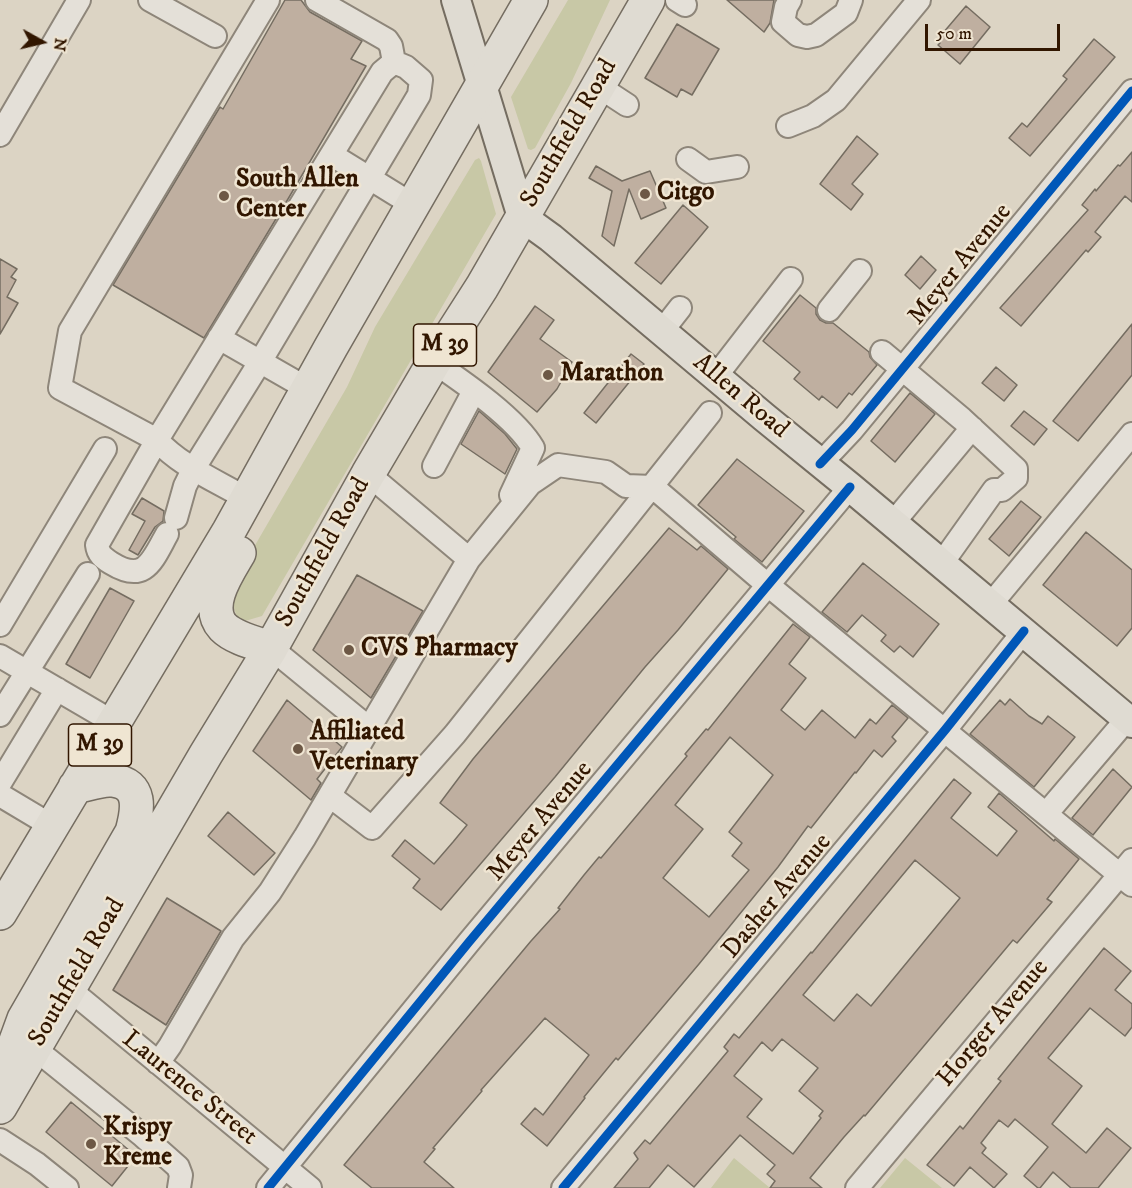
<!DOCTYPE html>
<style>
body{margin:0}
#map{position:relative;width:1132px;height:1188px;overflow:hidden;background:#dcd4c4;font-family:"IM FELL DW Pica",serif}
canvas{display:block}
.north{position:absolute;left:12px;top:12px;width:60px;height:60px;-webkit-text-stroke:4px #efe5d2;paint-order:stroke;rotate:98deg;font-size:16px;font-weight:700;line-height:24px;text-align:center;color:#311600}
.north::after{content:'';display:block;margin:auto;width:21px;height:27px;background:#311600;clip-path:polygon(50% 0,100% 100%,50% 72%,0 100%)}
.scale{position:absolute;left:925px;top:24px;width:135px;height:27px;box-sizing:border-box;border:3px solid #311600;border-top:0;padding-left:8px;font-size:18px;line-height:21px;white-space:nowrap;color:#311600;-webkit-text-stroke:4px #efe5d2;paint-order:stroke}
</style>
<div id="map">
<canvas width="1132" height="1188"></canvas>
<div class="north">N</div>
<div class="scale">50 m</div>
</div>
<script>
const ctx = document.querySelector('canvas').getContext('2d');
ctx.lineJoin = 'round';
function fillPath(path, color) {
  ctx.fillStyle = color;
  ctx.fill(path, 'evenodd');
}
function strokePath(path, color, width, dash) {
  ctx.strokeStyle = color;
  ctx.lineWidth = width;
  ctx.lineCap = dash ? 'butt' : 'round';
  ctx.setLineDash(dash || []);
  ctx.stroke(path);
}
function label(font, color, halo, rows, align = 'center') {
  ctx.font = font + ' "IM FELL DW Pica",serif';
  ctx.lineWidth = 5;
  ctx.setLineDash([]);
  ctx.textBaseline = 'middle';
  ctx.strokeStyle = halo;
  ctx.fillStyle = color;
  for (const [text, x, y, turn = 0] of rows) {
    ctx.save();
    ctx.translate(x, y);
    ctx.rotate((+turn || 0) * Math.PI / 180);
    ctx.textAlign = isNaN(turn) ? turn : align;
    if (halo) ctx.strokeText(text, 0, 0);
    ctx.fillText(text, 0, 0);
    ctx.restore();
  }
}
fillPath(new Path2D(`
 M 568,0 L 610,0 L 571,83 L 535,148 L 531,150 L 528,149 L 511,97 Z
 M 479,158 L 481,161 L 496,214 L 262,616 L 245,621 L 237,617 L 233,605 L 236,578 L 347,387 L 375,327 L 475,160 Z
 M 734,1158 L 770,1188 L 711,1188 Z
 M 905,1158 L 942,1188 L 880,1188 Z`), '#c8c8a6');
const building = new Path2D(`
 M 285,0 L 301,0 L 310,12 L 362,41 L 351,59 L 366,66 L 288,199 L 204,338 L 113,285 L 220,107 L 223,109 Z
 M 727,0 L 774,0 L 770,23 L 764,32 Z
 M 966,6 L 990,27 L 960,64 L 938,45 L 940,43 L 937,40 Z
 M 677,24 L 719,49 L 692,95 L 681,89 L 677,97 L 645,78 Z
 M 1094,39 L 1115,57 L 1030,156 L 1009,138 L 1022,123 L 1027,127 L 1067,79 L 1063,76 Z
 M 857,136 L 878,154 L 852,184 L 863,194 L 851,210 L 820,184 Z
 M 1132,152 L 1132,202 L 1125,196 L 1095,232 L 1101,237 L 1088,252 L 1086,250 L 1021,326 L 1000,308 L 1088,210 L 1082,205 L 1095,189 L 1096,191 L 1118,165 L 1120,166 Z
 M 596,166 L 622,181 L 650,171 L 666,208 L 641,219 L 629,189 L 614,246 L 602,236 L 612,191 L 589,178 Z
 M 683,205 L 708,227 L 661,284 L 635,263 Z
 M 921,256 L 936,270 L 920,289 L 905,275 Z
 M 0,259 L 17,269 L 11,277 L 16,280 L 7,297 L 18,303 L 0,334 Z
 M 800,295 L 816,308 L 816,314 L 820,320 L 826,323 L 833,323 L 869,352 L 870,357 L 877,365 L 852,395 L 849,393 L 837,408 L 822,396 L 819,400 L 794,379 L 800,372 L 763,341 Z
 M 535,306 L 554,320 L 540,339 L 572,362 L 557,389 L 537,412 L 488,372 Z
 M 1132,324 L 1132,375 L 1078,441 L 1053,421 Z
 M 631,354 L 644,364 L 596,423 L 584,413 Z
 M 996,367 L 1017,385 L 1004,401 L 982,383 Z
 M 910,393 L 935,414 L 895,462 L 871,441 Z
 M 479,411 L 505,434 L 517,449 L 505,474 L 461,444 Z
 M 1024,411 L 1047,429 L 1034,445 L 1011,426 Z
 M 737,459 L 804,511 L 762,562 L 734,539 L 736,537 L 698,505 Z
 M 142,498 L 164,511 L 163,521 L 155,527 L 138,555 L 129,550 L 145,521 L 132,514 Z
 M 1021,501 L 1041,517 L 1009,556 L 989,539 Z
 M 669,528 L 697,550 L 701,546 L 728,569 L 678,630 L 645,667 L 555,777 L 441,910 L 413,888 L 420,879 L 392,856 L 405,840 L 434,864 L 453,842 L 467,825 L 440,803 L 473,759 Z
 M 1086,532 L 1132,570 L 1132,628 L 1117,646 L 1043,585 Z
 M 863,563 L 939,624 L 913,657 L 900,646 L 894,652 L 881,641 L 886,635 L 862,615 L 847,632 L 822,612 Z
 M 357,575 L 423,611 L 371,698 L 313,650 Z
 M 110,588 L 134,601 L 90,678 L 66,664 Z
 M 793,624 L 810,637 L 789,664 L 806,678 L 781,710 L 805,730 L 822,710 L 855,738 L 870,719 L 876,724 L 892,705 L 908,718 L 892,737 L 896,741 L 882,757 L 874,750 L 856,773 L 855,772 L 811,828 L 808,826 L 778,867 L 699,964 L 618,1060 L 616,1058 L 584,1097 L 585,1098 L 547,1146 L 521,1124 L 535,1108 L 543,1115 L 589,1055 L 545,1018 L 481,1090 L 482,1091 L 433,1148 L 435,1149 L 424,1162 L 454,1188 L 372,1188 L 344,1165 L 531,941 L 560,909 L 558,908 L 584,875 L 599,857 L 601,858 L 687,756 L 685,754 L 706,729 L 708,730 ZM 730,737 L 773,775 L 729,832 L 742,843 L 732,856 L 749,870 L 709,917 L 663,878 L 703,829 L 675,805 Z
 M 1010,699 L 1029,716 L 1042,724 L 1048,716 L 1075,737 L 1034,787 L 970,734 L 1000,700 L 1005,705 Z
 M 287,700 L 342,747 L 317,779 L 321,783 L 311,800 L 253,751 Z
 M 1113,769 L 1132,787 L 1093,835 L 1072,818 Z
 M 954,779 L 971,793 L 951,818 L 997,856 L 1017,831 L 988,807 L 999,793 L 1054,841 L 1055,839 L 1079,859 L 1047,899 L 1052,902 L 1017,943 L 1013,940 L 865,1116 L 864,1115 L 844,1137 L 810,1178 L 822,1188 L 770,1188 L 775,1181 L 767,1174 L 775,1165 L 740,1135 L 694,1187 L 668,1165 L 649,1188 L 614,1188 L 638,1159 L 634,1153 L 645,1140 L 650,1144 L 728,1051 L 724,1047 L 734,1034 L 739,1038 L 811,952 L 812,953 ZM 915,860 L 960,898 L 871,1006 L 857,994 L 834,1021 L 803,995 ZM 782,1039 L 818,1068 L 799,1091 L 823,1111 L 819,1116 L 821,1118 L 793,1154 L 747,1117 L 762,1099 L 734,1076 L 762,1042 L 772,1051 Z
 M 228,812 L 275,853 L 254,875 L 208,836 Z
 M 167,898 L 221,931 L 166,1025 L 113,990 Z
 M 1104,948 L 1131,971 L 1115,990 L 1132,1004 L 1132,1027 L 1125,1036 L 1090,1008 L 1048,1058 L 1082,1086 L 1052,1124 L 1086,1153 L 1107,1128 L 1131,1148 L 1098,1188 L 1071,1188 L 1053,1172 L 1040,1188 L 1038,1188 L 1024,1176 L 1048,1147 L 1015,1119 L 1008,1127 L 999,1120 L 981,1143 L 986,1148 L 982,1153 L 1007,1174 L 994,1188 L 970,1167 L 954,1186 L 927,1165 L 960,1126 L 963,1129 L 1001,1081 L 998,1079 Z
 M 71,1102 L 136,1156 L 112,1186 L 46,1132 Z`);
fillPath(building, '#bfafa0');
strokePath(building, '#756d61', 1.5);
const minor = new Path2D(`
 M 150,0 L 215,36
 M 317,0 L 387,40 L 391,46 L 394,62
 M 677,0 L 685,5
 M 790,0 L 786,7 L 783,22 L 798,35 L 807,37 L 816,35 L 846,13 L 851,0
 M 598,86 L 627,105
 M 788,126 L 813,116 L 836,100 L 919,0
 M 0,135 L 79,0
 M 332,155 L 413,205
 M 688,159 L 706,172 L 737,167
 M 829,310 L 860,271
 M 662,331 L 680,308
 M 219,338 L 308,389
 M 882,352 L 962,419 L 1016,469 L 1016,478 L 1002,490 L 994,490 L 942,563
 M 434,362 C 463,382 516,418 533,448 L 511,495
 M 716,376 L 791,279
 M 820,464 L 852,430 L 1132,91
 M 434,466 L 474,391
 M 368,474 L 469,559
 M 176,518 L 185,486 L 194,468 L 260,362 L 419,95 L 421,80 L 406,67 L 394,62 L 382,72 L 157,440 C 180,466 217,481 247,499
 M 893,523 L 972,428
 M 167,534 C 152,561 145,584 111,563 C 103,558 98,554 97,545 L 157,440 L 60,388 L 70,331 L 268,0
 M 991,604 L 1132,434
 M 0,625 L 105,449
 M 271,648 L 370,729
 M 0,656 L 113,722
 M 0,715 L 88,574
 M 0,783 L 57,689
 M 0,795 L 52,826
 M 330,796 L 372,828 L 455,734 L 710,413
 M 1046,814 L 1127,719
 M 69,989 L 310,1188
 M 34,1048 L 143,1136 L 178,1167 L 181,1175 L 179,1188
 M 158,1063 L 170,1046 L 233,938 L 270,892 L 305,837 L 469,559 L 530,484 L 558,465 L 606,472 L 626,486 L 653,487 L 757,576 L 1132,885
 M 0,1140 L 37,1164 L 67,1188
 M 268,1188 L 469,942 L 850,487
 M 563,1188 L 945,730 L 1024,631
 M 857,1188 L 1132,860`);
const major = new Path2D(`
 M 456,0 L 522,217 L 551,238 L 764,417 L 850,487 L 1132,723`);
const highway = new Path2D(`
 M 239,553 C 228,572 204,606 223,627 C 235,639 256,643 271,648
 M 0,913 L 229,531 L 331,347 L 531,0
 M 6,1068 L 24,1019 L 132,832 C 138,810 143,784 112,780 C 101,779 86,785 75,787
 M 0,1107 L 206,754 L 271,648 L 368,474 L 434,362 L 482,287 L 648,0`);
strokePath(minor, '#8e867a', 26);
strokePath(major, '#756d61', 32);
strokePath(highway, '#756d61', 36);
strokePath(minor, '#e4e0d8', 22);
strokePath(major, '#dfdbd2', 28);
strokePath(highway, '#dfdbd2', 33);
strokePath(new Path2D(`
 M 820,464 L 852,430 L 1132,91
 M 268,1188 L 469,942 L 850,487
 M 563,1188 L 945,730 L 1024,631`), '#0057b8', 9);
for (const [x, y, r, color] of [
 [645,194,6,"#6d5845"],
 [224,196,6,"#6d5845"],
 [548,375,6,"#6d5845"],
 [349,650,6,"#6d5845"],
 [298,749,6,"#6d5845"],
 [91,1144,6,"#6d5845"]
]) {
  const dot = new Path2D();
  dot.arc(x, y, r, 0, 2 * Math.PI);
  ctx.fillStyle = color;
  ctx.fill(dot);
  strokePath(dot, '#efe5d2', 2);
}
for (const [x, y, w] of [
 [445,345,63],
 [100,745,63]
]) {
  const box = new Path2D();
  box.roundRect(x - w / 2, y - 21, w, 42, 4.5);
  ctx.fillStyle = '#efe5d2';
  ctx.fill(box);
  strokePath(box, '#311600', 1.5);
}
label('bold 24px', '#311600', null, [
 ["M 39",445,345],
 ["M 39",100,745]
]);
label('26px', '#311600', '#efe5d2', [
 ["Southfield Road",570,134,-60],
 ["Meyer Avenue",961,265,-51],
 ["Allen Road",740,397,40],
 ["Southfield Road",324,553,-61],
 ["Meyer Avenue",541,822,-50],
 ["Dasher Avenue",778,897,-50],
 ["Southfield Road",78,973,-60],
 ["Horger Avenue",994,1024,-50],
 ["Laurence Street",189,1089,39]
]);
label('bold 26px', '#311600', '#efe5d2', [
 ["South Allen",236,181],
 ["Center",236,211],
 ["Citgo",657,194],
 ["Marathon",560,375],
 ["CVS Pharmacy",361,650],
 ["Affiliated",310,734],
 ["Veterinary",310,764],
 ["Krispy",103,1129],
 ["Kreme",103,1159]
], 'left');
</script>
